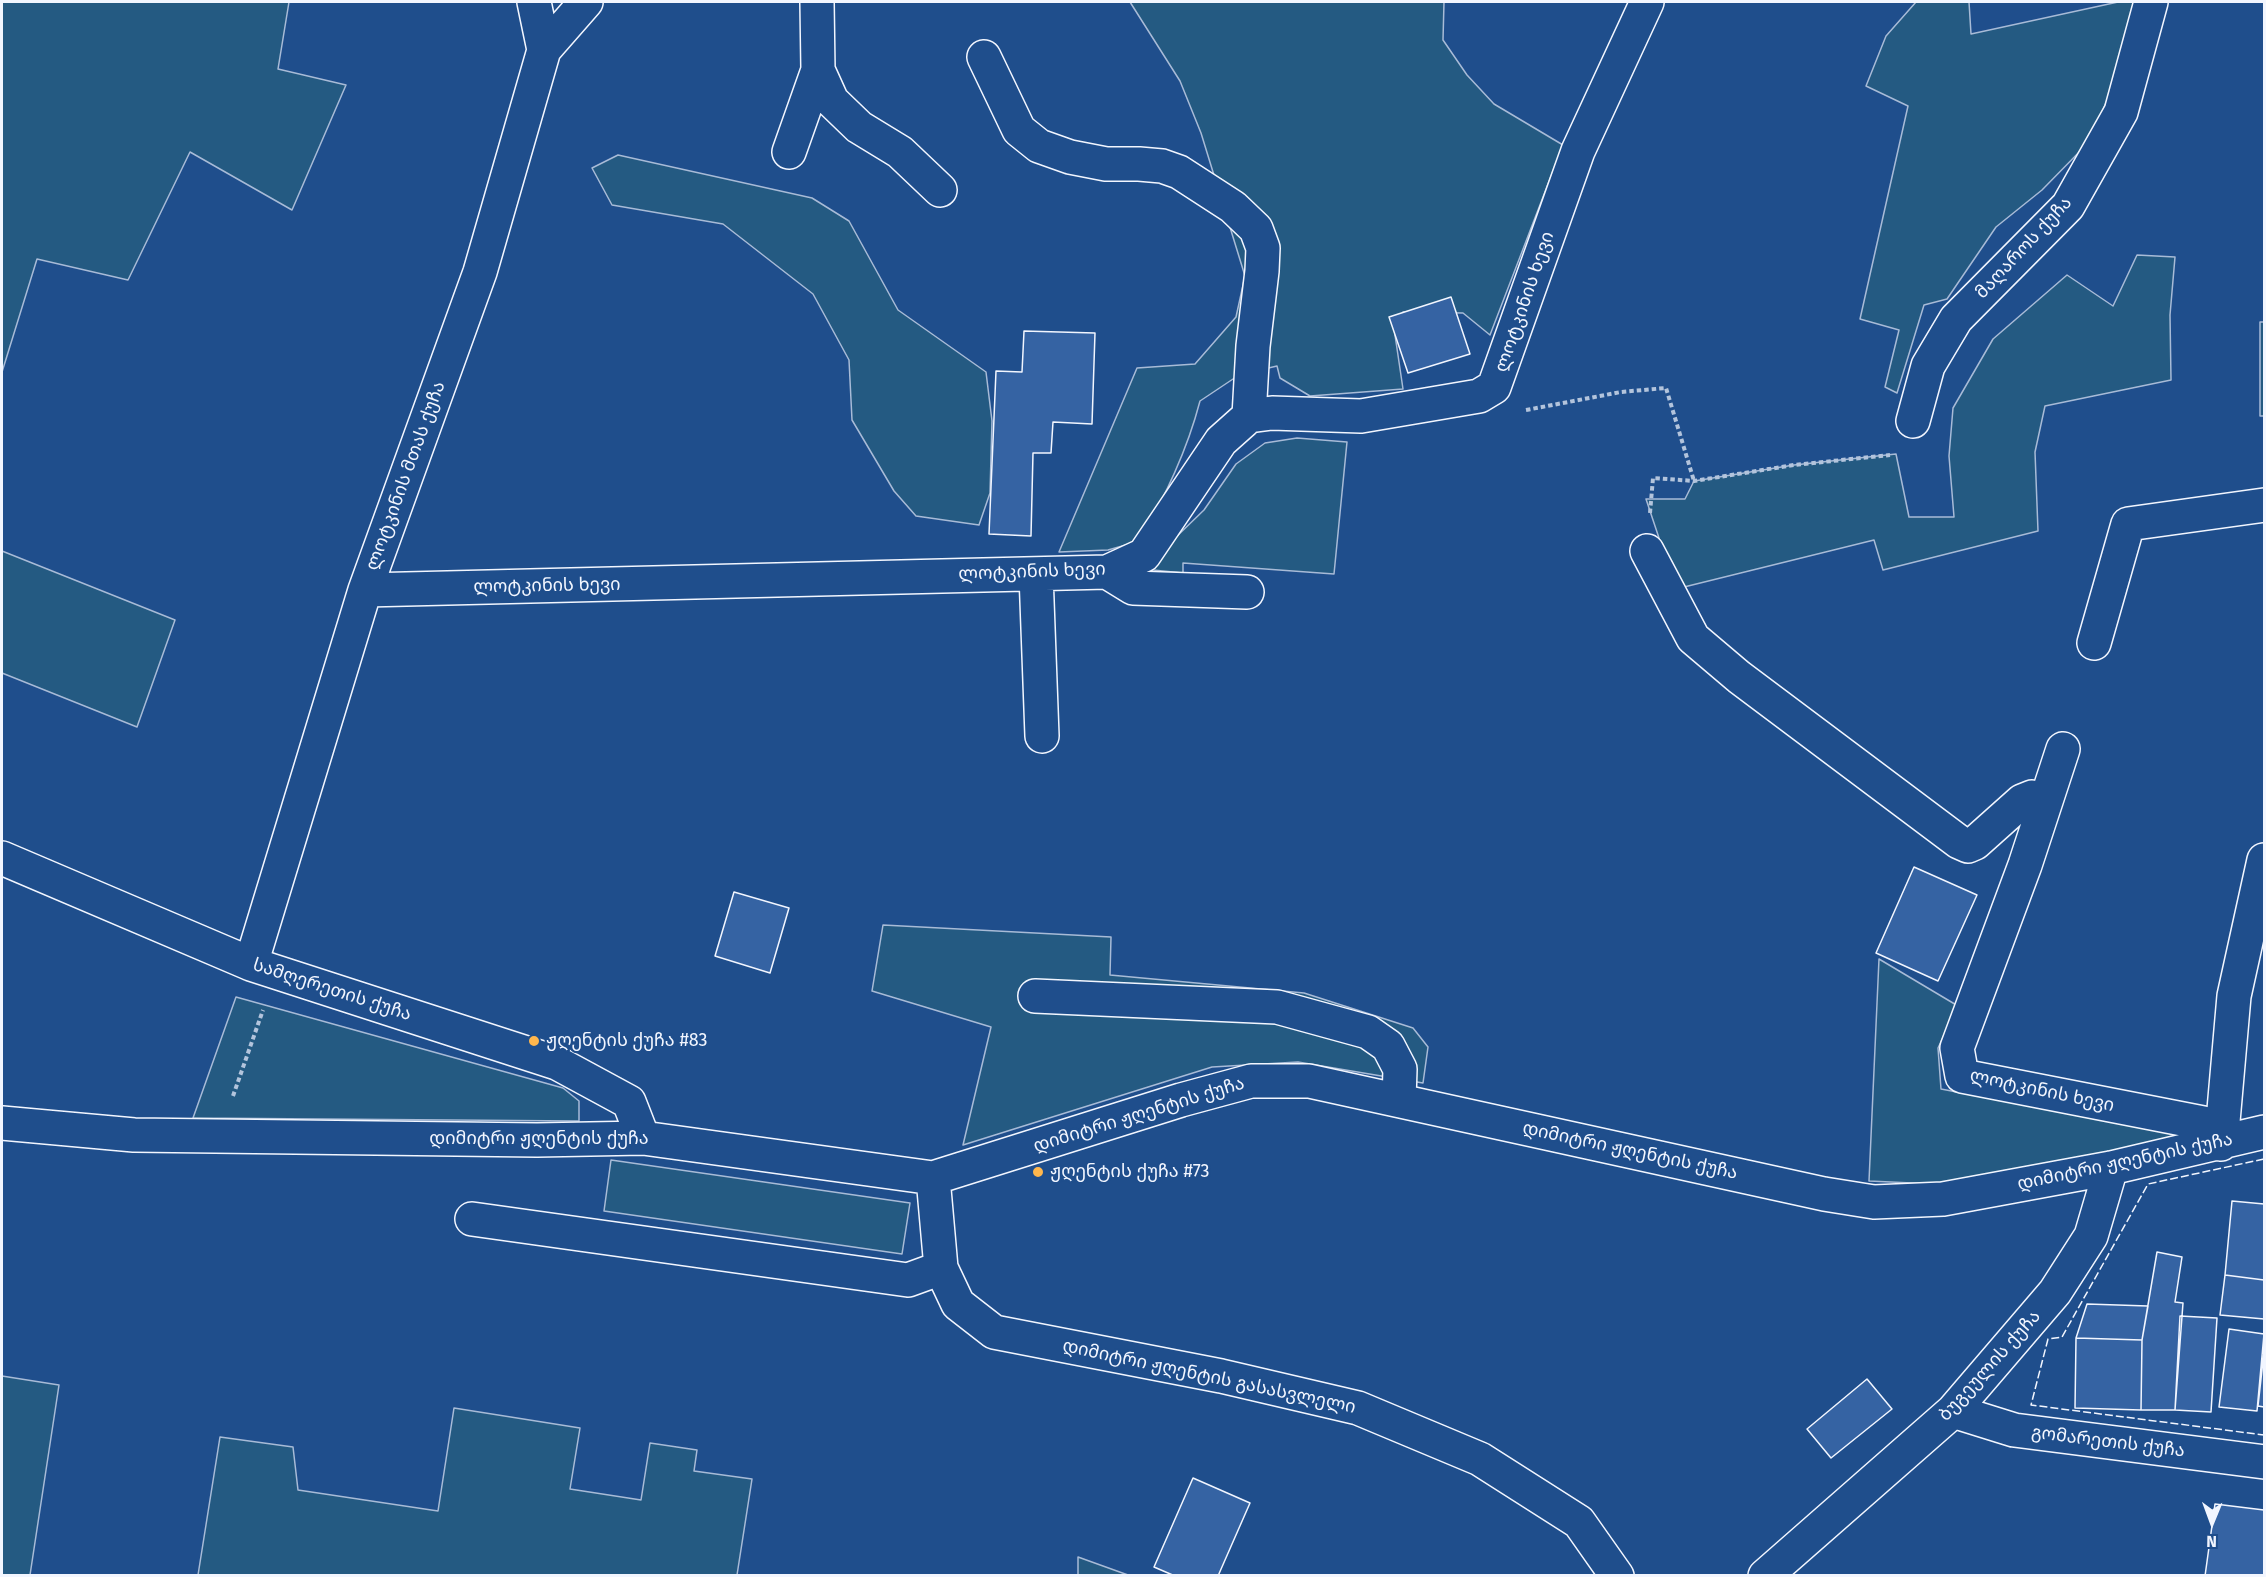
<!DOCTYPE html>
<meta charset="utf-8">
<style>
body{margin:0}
#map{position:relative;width:2266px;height:1577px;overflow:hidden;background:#1f4e8c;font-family:"Fira Sans",sans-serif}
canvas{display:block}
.frame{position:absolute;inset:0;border:3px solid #f2f6ff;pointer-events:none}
.north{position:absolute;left:2182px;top:1493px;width:60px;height:60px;-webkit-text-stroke:4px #1f4e8c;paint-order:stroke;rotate:181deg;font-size:16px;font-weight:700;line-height:24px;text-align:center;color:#f2f6ff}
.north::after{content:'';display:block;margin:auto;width:21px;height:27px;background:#f2f6ff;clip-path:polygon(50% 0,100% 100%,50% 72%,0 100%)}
</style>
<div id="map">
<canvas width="2266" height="1577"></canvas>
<div class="frame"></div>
<div class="north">N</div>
</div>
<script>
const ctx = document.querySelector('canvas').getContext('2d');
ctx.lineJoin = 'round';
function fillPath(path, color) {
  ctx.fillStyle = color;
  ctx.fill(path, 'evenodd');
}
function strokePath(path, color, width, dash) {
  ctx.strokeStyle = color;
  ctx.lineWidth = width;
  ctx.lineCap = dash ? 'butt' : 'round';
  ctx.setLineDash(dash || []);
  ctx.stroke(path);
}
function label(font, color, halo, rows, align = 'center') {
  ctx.font = font + ' "Fira Sans","Noto Sans Georgian",sans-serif';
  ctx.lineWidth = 4.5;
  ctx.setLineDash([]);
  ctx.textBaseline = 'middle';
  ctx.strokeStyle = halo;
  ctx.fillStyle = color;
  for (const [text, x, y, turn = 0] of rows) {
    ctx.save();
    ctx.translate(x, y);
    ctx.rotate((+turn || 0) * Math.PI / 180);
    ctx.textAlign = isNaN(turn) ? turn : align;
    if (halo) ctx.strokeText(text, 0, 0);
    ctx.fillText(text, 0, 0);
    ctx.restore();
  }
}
const green = new Path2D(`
 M 2,2 L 289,2 L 278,69 L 346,85 L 292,210 L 190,152 L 128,280 L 37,259 L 2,372 Z
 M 1130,2 L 1444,2 L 1443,40 L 1467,75 L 1494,104 L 1563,145 L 1490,335 L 1463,313 L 1403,312 L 1395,335 L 1403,389 L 1310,396 L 1280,378 L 1277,366 L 1239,375 L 1200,401 C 1187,451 1165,496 1140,541 L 1108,550 L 1059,552 L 1137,368 L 1195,364 L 1236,317 L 1245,276 L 1201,133 L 1180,81 Z
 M 1916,2 L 1969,2 L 1971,34 L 2118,2 L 2137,2 L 2115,82 L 2089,142 L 2042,190 L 1996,227 L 1947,299 L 1924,305 L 1897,393 L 1885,387 L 1899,330 L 1860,319 L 1908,106 L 1866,86 L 1886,36 Z
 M 618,155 L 812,198 L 849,221 L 898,310 L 986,372 L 992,421 L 990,493 L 979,525 L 916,516 L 894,491 L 852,420 L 849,360 L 813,294 L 723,224 L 612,205 L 592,168 Z
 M 2137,255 L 2175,257 L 2170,315 L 2171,380 L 2045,406 L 2035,452 L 2038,531 L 1883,570 L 1874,540 L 1676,589 L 1646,499 L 1685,499 L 1694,481 L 1794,465 L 1896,454 L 1909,517 L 1954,517 L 1949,456 L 1953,408 L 1993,339 L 2067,275 L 2113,306 Z
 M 2260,322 L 2264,322 L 2264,416 L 2260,416 Z
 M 1297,438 L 1347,442 L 1334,574 L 1183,563 L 1183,573 L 1143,569 L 1204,510 L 1236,464 L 1265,443 Z
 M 2,551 L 175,620 L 137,727 L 2,673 Z
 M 883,925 L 1111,937 L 1110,975 L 1304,993 L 1413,1028 L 1428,1047 L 1423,1083 L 1298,1062 L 1212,1067 L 963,1145 L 991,1027 L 872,991 Z
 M 1879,959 L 1958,1006 L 1938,1048 L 1941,1089 L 2176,1134 L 2174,1144 L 1955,1185 L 1869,1181 Z
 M 236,997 L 563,1088 L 579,1101 L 579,1121 L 193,1118 Z
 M 611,1160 L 910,1203 L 902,1254 L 604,1211 Z
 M 2,1376 L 59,1385 L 30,1575 L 2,1575 Z
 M 454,1408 L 580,1428 L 570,1489 L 641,1500 L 650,1443 L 697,1450 L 694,1471 L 752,1479 L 737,1575 L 198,1575 L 220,1437 L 293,1447 L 298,1490 L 438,1511 Z
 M 1078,1557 L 1128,1575 L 1078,1575 Z`);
fillPath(green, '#245a82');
strokePath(green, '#a8bbd7', 1.5);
const building = new Path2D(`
 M 1451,297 L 1470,354 L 1408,373 L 1389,317 Z
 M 1024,331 L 1095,333 L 1092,424 L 1053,422 L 1051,453 L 1033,453 L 1031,536 L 989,534 L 996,371 L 1022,372 Z
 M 1914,867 L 1977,895 L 1938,981 L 1876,953 Z
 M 734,892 L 789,908 L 770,973 L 715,956 Z
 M 2232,1201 L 2264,1204 L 2264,1280 L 2225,1275 Z
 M 2157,1252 L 2182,1257 L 2175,1302 L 2183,1303 L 2175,1410 L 2141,1410 L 2142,1340 Z
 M 2225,1275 L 2264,1280 L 2264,1319 L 2220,1315 Z
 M 2087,1304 L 2148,1306 L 2142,1340 L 2076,1338 Z
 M 2180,1316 L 2217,1318 L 2211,1412 L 2175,1410 Z
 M 2229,1329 L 2264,1334 L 2257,1411 L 2219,1407 Z
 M 2076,1338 L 2142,1340 L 2141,1410 L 2075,1408 Z
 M 2264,1352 L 2264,1407 L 2258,1406 Z
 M 1867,1379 L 1892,1409 L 1831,1458 L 1807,1429 Z
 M 1193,1478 L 1250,1503 L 1218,1576 L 1175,1576 L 1154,1567 Z
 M 2215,1504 L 2264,1510 L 2264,1576 L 2205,1576 Z`);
fillPath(building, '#3563a3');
strokePath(building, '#f2f6ff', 1.5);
const minor = new Path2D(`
 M 534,2 L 544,50
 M 817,2 L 818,70 L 832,101 L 859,127 L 900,152 L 940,190
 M 984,57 L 1019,130 L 1039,146 L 1070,157 L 1106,164 L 1139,164 L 1162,166 L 1179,172 L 1233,207 L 1256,229 L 1263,248 L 1262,271 L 1253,346 L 1249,416
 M 789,152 L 818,70
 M 1913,421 L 1928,366 L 1956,319 L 2068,206 L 2121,112 L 2151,2
 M 1647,551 L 1693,638 L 1739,677 L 1959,842 L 1968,846 L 1975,843 L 2022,801 L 2032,797 L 2046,801
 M 1107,572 L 1133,588 L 1247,592
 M 1036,574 L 1042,736
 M 365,590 L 1107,572 L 1144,555 L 1221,441 L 1249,416 L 1272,413 L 1361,416 L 1479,396 L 1494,387 L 1578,151 L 1647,2
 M 2094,643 L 2128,524 L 2264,505
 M 2063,749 L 2025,865 L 1957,1048 L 1962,1076 L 2203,1123 L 2221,1144
 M 2,858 L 251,964 L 557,1063 L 629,1102 L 643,1138
 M 251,964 L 365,590 L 480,272 L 544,50 L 586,2
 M 1035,996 L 1277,1007 L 1368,1032 L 1388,1046 L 1400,1069 L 1399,1100
 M 2,1123 L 134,1135 L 537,1140 L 643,1138 L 933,1178 L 1181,1100 L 1251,1081 L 1309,1081 L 1824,1194 L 1874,1202 L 1943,1199 L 2111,1168 L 2264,1132
 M 2221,1144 L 2234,996 L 2264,860
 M 933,1178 L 941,1268 L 958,1304 L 994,1332 L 1221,1376 L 1358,1408 L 1480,1459 L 1579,1522 L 1617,1576
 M 472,1219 L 908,1280 L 941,1268
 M 1953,1411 L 2014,1430 L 2264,1462
 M 1765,1576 L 1953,1411 L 2055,1292 L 2091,1236 L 2111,1168`);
strokePath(minor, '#f2f6ff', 36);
strokePath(new Path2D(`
 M 1526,410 L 1621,392 L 1666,388 L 1694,481
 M 1650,513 L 1653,478 L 1694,481 L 1794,465 L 1890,455
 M 233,1096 L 263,1010`), '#b3c4dc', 4, [4.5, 3]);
strokePath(minor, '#1f4e8c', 33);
strokePath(new Path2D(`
 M 2264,1159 L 2148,1184 L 2062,1337 L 2048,1339 L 2031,1405 L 2264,1435`), '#f2f6ff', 1.5, [8, 3]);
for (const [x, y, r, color] of [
 [534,1041,6,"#ffb74d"],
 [1038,1172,6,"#ffb74d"]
]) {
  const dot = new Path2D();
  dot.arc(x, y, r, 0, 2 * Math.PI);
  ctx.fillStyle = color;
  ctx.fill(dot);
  strokePath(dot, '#1f4e8c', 2);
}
label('18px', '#f2f6ff', '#1f4e8c', [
 ["მაღაროს ქუჩა",2024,248,-47],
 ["ლოტკინის ხევი",1525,302,-71],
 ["ლოტკინის მთას ქუჩა",406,476,-70],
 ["ლოტკინის ხევი",1032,572,-2],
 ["ლოტკინის ხევი",547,586,-1],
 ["სამღერეთის ქუჩა",332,990,18],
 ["ლოტკინის ხევი",2042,1091,12],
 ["დიმიტრი ჟღენტის ქუჩა",1139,1115,-17],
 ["დიმიტრი ჟღენტის ქუჩა",539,1139],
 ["დიმიტრი ჟღენტის ქუჩა",1630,1151,12],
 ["დიმიტრი ჟღენტის ქუჩა",2125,1162,-12],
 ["ბუგეულის ქუჩა",1990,1366,-48],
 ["დიმიტრი ჟღენტის გასასვლელი",1209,1377,12],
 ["გომარეთის ქუჩა",2108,1442,7]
]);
label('18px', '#f2f6ff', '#1f4e8c', [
 ["ჟღენტის ქუჩა #83",546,1041],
 ["ჟღენტის ქუჩა #73",1050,1172]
], 'left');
</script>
